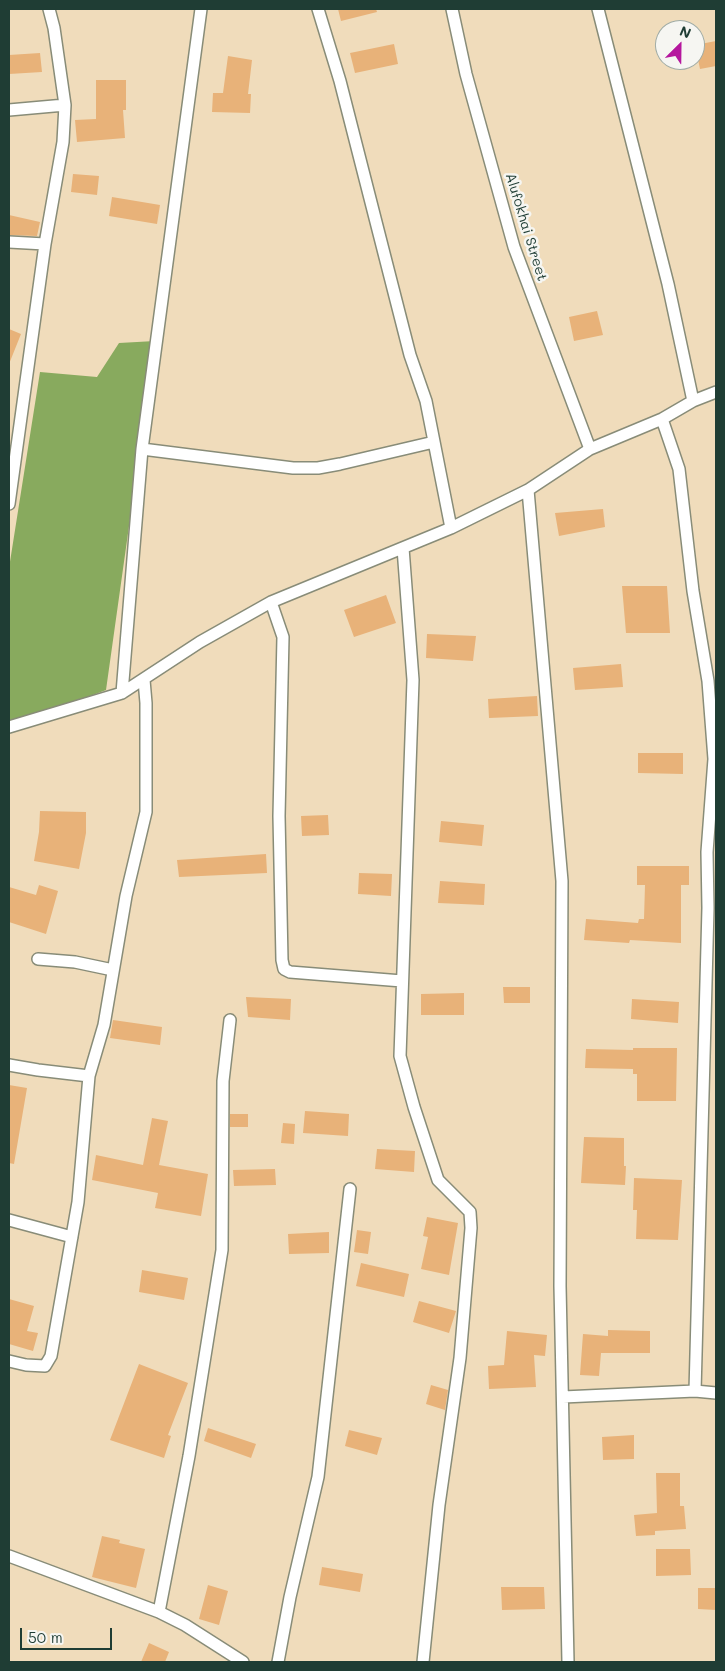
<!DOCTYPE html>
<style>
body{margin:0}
#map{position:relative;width:725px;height:1671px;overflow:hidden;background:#f0dcbb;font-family:Mali,sans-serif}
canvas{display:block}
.frame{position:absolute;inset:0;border:10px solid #1f3d34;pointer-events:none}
.north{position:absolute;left:655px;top:20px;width:50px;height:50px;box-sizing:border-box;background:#f6f6f2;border:1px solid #a0aca6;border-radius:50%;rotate:23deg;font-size:14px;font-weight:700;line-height:20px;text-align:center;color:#1f3d34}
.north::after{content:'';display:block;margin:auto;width:18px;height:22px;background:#b5179e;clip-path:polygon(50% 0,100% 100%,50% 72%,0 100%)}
.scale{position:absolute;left:20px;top:1628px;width:92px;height:22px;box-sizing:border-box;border:2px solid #1f3d34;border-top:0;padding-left:6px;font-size:15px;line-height:18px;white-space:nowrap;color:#1f3d34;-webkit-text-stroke:4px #f6f6f2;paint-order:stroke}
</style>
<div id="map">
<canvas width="725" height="1671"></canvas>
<div class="frame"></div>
<div class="north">N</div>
<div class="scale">50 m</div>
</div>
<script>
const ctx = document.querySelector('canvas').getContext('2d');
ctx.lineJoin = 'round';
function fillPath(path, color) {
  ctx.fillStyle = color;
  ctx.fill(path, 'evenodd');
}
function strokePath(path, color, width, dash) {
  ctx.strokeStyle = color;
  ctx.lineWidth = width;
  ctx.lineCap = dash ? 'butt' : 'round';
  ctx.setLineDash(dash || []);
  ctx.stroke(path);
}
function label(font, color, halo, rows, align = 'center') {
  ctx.font = font + ' Mali,sans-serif';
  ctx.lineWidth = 5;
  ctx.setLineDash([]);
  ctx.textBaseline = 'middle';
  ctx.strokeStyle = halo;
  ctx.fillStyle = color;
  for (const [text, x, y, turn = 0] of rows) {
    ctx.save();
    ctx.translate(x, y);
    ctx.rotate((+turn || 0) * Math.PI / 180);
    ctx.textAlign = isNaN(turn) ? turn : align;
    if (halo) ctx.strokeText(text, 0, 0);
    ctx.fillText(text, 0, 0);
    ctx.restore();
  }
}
fillPath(new Path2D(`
 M 155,341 L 106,690 L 9,727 L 9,568 L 40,372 L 97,377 L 119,343 Z`), '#88aa5e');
fillPath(new Path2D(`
 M 338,9 L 376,9 L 377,12 L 341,21 Z
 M 716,41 L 716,66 L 700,69 L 695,45 Z
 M 394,44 L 398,64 L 355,73 L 350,53 Z
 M 40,53 L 42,72 L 9,74 L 9,55 Z
 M 228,56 L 252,60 L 248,94 L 251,94 L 250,113 L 212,112 L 213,93 L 223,93 Z
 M 96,80 L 126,80 L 126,110 L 123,110 L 125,138 L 77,142 L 75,120 L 96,119 Z
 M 73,174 L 99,176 L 97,195 L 71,192 Z
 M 112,197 L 160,205 L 157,224 L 109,216 Z
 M 9,215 L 40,222 L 37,236 L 9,235 Z
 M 597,311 L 603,335 L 574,341 L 569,317 Z
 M 9,329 L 21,334 L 9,364 Z
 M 603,509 L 605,527 L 559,536 L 555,513 Z
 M 622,586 L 667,586 L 670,633 L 626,633 Z
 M 386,595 L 396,623 L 354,637 L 344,610 Z
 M 427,634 L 476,636 L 473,661 L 426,658 Z
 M 621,664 L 623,687 L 575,690 L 573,668 Z
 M 537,696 L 538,716 L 489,718 L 488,699 Z
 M 638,753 L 683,753 L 683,774 L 638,773 Z
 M 40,811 L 86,812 L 86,833 L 79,869 L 34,861 L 39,832 Z
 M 328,815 L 329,835 L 302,836 L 301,816 Z
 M 441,821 L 484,825 L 482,846 L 439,842 Z
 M 266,854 L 267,873 L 179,877 L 177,860 Z
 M 637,866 L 689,866 L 689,885 L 681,885 L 681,943 L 630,940 L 629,943 L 584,940 L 586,919 L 638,923 L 639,919 L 644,919 L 645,885 L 637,885 Z
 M 359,873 L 392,874 L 391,896 L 358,894 Z
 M 440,881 L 485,884 L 484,905 L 438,903 Z
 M 39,885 L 58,891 L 46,934 L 9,922 L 9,887 L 36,895 Z
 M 503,987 L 530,987 L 530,1003 L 504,1003 Z
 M 464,993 L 464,1015 L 421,1015 L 421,994 Z
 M 246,997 L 291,999 L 290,1020 L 248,1017 Z
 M 632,999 L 679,1002 L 678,1023 L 631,1019 Z
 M 113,1020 L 162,1027 L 160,1045 L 110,1038 Z
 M 633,1048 L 677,1048 L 676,1101 L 637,1101 L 637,1074 L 633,1074 L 633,1069 L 585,1068 L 586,1049 L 633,1050 Z
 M 9,1085 L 27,1088 L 14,1164 L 9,1163 Z
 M 305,1111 L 349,1114 L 348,1136 L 303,1133 Z
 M 230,1114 L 248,1114 L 248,1127 L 230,1127 Z
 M 152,1118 L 168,1121 L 159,1165 L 208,1174 L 201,1216 L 155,1208 L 158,1193 L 92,1180 L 96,1155 L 143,1165 Z
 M 283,1123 L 295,1124 L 294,1144 L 281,1143 Z
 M 584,1137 L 624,1138 L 624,1166 L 626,1166 L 625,1185 L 581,1183 Z
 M 377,1149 L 415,1151 L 414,1172 L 375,1169 Z
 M 275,1169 L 276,1185 L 234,1186 L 233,1170 Z
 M 634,1178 L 682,1180 L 678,1240 L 636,1239 L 637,1210 L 633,1210 Z
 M 427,1217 L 458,1223 L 449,1275 L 421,1269 L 428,1237 L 423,1236 Z
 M 357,1230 L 371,1232 L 368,1254 L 354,1252 Z
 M 329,1232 L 329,1253 L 289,1254 L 288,1234 Z
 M 361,1263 L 409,1274 L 404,1297 L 356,1286 Z
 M 142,1270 L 188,1278 L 184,1300 L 139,1292 Z
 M 9,1299 L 34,1306 L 27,1331 L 38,1333 L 33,1351 L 9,1344 Z
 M 419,1301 L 456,1311 L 449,1333 L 413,1322 Z
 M 608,1330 L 650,1331 L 650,1353 L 601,1353 L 599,1376 L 580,1375 L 583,1334 L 608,1336 Z
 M 507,1331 L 547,1335 L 545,1356 L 534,1355 L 536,1387 L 489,1389 L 488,1366 L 504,1365 Z
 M 139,1364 L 188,1383 L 168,1435 L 171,1436 L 164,1458 L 110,1440 Z
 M 431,1385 L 448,1390 L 445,1410 L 426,1404 Z
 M 208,1428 L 256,1444 L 251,1458 L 204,1441 Z
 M 349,1430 L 382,1438 L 377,1455 L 345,1446 Z
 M 634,1435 L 634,1459 L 603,1460 L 602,1437 Z
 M 656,1473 L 680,1473 L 680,1506 L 684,1506 L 686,1529 L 655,1531 L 655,1535 L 636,1536 L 634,1515 L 657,1513 Z
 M 102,1536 L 120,1540 L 119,1543 L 145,1549 L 136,1588 L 92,1577 Z
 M 656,1549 L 690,1549 L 691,1575 L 656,1576 Z
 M 322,1567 L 363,1574 L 360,1592 L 319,1585 Z
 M 208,1585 L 228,1591 L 219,1625 L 199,1619 Z
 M 501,1587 L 544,1587 L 545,1609 L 502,1610 Z
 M 698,1588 L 716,1588 L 716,1610 L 698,1609 Z
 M 149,1643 L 169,1652 L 165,1662 L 141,1662 Z`), '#e8b279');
const minor = new Path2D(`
 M 318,9 L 340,81 L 410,355 L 426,401 L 451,528
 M 452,9 L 466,74 L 514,247 L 590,449
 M 598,9 L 668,284 L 693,401
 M 9,110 L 65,105
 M 9,242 L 45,244
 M 662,419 L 679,469 L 693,591 L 708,681 L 714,759 L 707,852 L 708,908 L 695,1391
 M 142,449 L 293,468 L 318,468 L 340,464 L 434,442
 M 528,490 L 562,881 L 560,1286 L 568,1662
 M 9,504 L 45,244 L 63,142 L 65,105 L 54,28 L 49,9
 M 403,548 L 413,680 L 400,1056 L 414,1107 L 438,1180 L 470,1212 L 471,1228 L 460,1358 L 439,1505 L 423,1662
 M 271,602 L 283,637 L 279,816 L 282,960 L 284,969 L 290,972 L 402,981
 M 122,693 L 142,449 L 201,9
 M 9,727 L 122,693 L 200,642 L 271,602 L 451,528 L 528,490 L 590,449 L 662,419 L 693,401 L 716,392
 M 38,959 L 75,962 L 113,970
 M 9,1065 L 38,1070 L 89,1076
 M 9,1220 L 72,1237
 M 9,1361 L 26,1365 L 45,1366 L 51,1356 L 78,1202 L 89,1076 L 104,1025 L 126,896 L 146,812 L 146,703 L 144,680
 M 563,1397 L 695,1391 L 716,1393
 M 9,1556 L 159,1612 L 185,1625 L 243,1662
 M 159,1612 L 189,1456 L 222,1250 L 223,1081 L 230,1020
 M 278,1662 L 290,1597 L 318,1477 L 350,1189`);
strokePath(minor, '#888c78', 14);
strokePath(minor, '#fff', 11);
label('14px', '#1f3d34', '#f6f6f2', [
 ["Alufokhai Street",526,227,73]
]);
</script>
